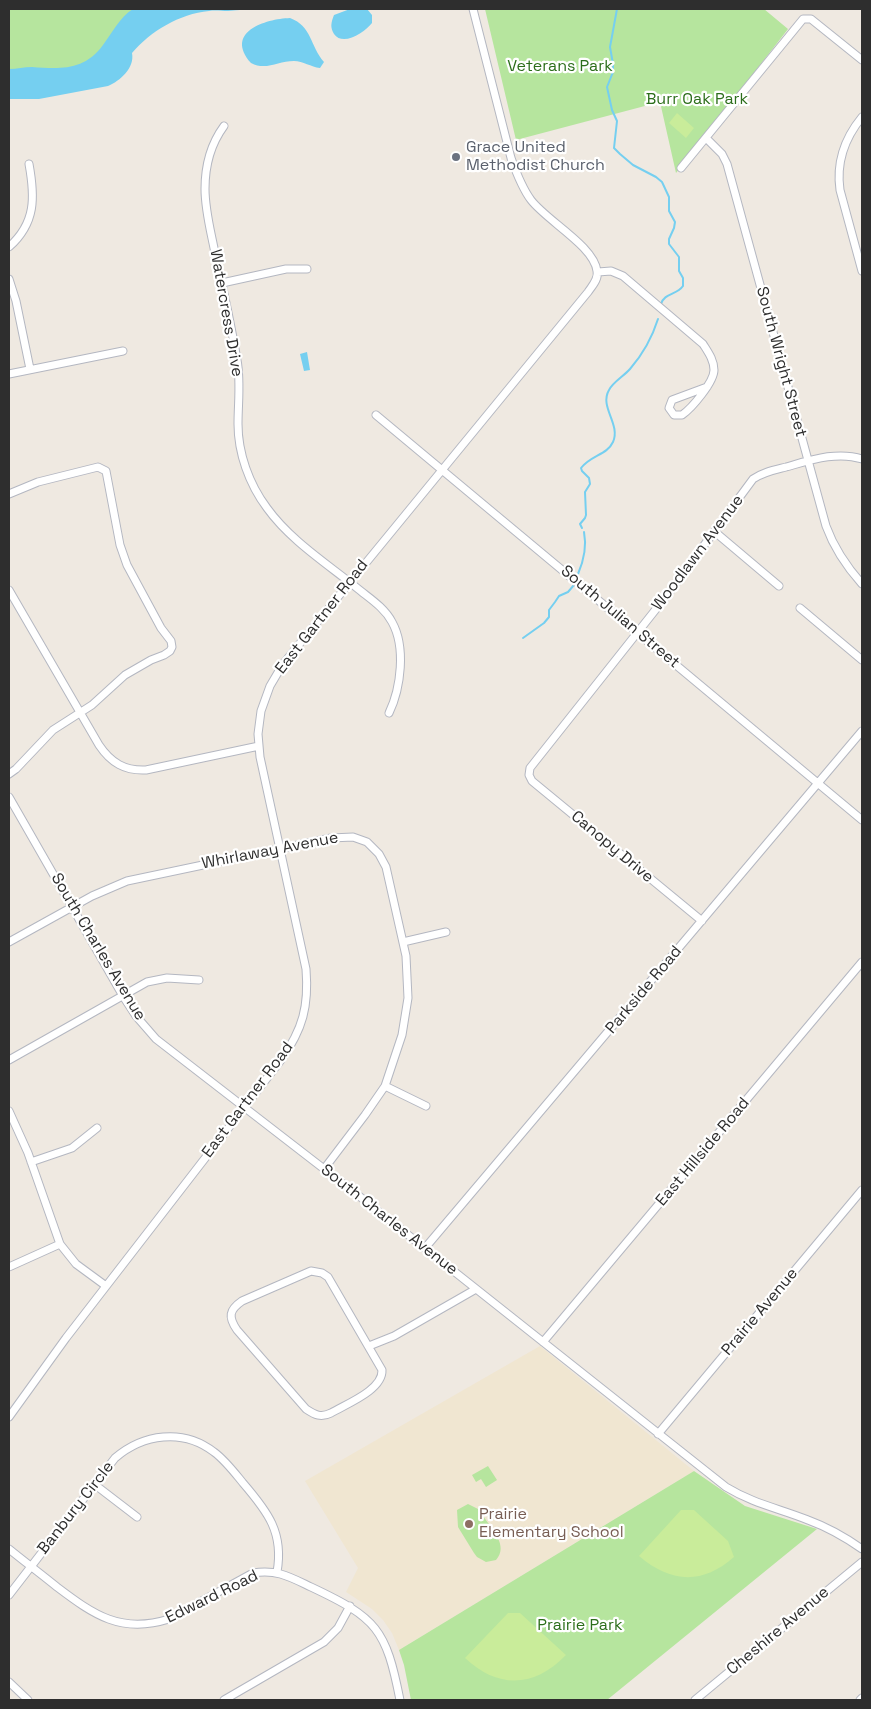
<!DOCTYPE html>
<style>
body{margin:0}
#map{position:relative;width:871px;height:1709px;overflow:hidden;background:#efe9e1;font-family:"Space Grotesk",sans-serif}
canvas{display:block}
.frame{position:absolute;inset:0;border:10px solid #2e2e2e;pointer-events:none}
</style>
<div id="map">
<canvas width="871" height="1709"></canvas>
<div class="frame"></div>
</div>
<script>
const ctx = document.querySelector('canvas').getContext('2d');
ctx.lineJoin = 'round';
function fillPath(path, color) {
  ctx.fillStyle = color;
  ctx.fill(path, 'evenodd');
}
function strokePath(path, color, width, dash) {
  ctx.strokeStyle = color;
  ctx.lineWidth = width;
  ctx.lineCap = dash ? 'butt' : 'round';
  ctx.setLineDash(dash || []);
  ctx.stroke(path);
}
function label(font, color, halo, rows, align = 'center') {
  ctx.font = font + ' "Space Grotesk",sans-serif';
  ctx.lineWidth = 4.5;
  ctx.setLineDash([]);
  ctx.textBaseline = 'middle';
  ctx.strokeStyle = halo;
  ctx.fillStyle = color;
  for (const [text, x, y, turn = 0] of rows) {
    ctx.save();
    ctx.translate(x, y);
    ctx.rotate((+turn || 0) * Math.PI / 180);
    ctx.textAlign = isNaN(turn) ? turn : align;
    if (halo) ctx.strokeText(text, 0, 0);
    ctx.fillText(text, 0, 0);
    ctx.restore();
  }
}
fillPath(new Path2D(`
 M 540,1346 L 694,1471 L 399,1650 L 392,1633 L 383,1620 L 372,1609 L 346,1592 L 358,1568 L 305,1481 Z`), '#f0e6d1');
fillPath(new Path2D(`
 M 9,9 L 163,9 L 110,67 L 9,82 Z
 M 485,9 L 764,9 L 788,29 L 676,173 L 660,102 L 516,140 Z
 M 488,1466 L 497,1480 L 486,1487 L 481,1479 L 476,1482 L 472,1475 Z
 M 694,1471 L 745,1506 L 817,1529 L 607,1700 L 411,1700 L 404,1665 L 399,1650 Z
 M 468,1504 L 484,1512 L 483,1516 C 492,1529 509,1546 496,1560 L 486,1562 L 477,1557 L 474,1553 L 458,1527 L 457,1510 Z`), '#b6e59e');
fillPath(new Path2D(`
 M 677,113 L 694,128 L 686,138 L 669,123 Z
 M 681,1510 L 694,1510 L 728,1541 L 734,1557 C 702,1585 671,1583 639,1556 Z
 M 508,1613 L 520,1613 L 566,1655 C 534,1688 498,1689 465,1658 Z`), '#c9ec9a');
fillPath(new Path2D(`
 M 133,9 L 259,9 C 249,9 239,10 228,11 C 222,11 215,10 209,11 C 179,14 151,31 132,53 C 135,68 120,81 108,86 L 39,99 L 9,99 L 9,69 C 17,69 24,67 32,67 C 60,69 84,71 103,45 C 112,33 120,17 133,9 Z
 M 350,9 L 367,9 L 372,15 L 372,23 C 365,32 343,47 334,34 C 330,27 331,23 334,15 Z
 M 290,18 C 312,26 310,46 324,62 L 320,68 C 311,67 303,61 294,61 C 278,61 266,71 251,63 C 224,32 265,19 290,18 Z
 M 307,352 L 310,370 L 304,371 L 300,354 Z`), '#75cff0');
strokePath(new Path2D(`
 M 617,9 L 610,47 L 613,64 L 613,72 L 607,87 L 612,110 L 617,121 L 614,148 L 620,154 L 633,165 L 656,177 L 662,182 L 669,197 L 669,211 L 675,222 L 674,228 L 669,239 L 669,244 L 679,257 L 679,271 L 683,278 L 683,286 C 677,295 664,293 661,304
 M 582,528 L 580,524 L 585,518 L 586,515 L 585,492 L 590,484 L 589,478 L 582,471 L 581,468 C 591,455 607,455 613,442 C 621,424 599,407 609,390 C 613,382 624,376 630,369 C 643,354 652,338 658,319
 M 578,574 C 584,560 587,547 584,532
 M 523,638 L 544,623 L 549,617 L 549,610 L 555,602 L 559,596 L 568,592 L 574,585`), '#75cff0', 2);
const minor = new Path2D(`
 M 862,117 C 844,139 836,162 840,190 L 862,271
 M 224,126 C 210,145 205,165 205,189 C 205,211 211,232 215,253 C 223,288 231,324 237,360 C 241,381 238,403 238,424 C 238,453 249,484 267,508 C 290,540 326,563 357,588 C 369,598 384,607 392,622 C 406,647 401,688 389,713
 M 706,138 L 722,154 L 727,164 L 826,526 C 834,548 846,566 862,584
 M 681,168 L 803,19 L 811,19 L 862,60
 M 9,247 C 36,223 35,197 29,164
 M 598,272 L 611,271 L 623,276 L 703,344 C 708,352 714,360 714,370 C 714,382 692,408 682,415 L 674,415 L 669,408 L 672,400 L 707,387
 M 9,279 L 16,301 L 30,369
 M 222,283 L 286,269 L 307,269
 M 9,374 L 123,351
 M 376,415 L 862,820
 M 9,494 L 38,482 L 98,467 L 106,471 L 120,545 L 127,565 L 161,628 L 171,641 L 172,647 L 170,651 L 164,655 L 151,660 L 125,675 L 92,705 L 53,730 L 16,769 L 9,774
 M 715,532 L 779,586
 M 9,590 L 99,745 C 111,763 125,771 146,770 L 259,746
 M 800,608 L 862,660
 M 9,797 L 123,996 L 136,1016 L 156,1039 L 359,1196 L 726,1487 C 754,1504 778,1508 808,1520 C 827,1527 845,1537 862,1549
 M 702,921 L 532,781 L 529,775 L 530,768 L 668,594 L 753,479 C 763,472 774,470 786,467 C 811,460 837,451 862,459
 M 9,942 L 92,896 L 127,881 L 331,838 L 353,837 L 367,842 L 379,854 L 386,867 L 406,956 L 408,998 L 402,1035 L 385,1086 L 365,1115 L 324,1169
 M 403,942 L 446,932
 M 9,1060 L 147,982 L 167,978 L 199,980
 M 385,1086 L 426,1106
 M 9,1111 L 28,1153 L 60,1244 L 76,1264 L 106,1286
 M 31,1162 L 72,1148 L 97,1128
 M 425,1248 L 862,731
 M 9,1267 L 60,1244
 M 311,1271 L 322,1273 L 328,1277 L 382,1370 C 383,1390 346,1404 331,1413 C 321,1418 315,1415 306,1409 L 237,1330 C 228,1317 229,1310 242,1301 Z
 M 543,1342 L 862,962
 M 369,1346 L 394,1336 L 476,1289
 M 9,1417 L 66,1338 L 281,1060 C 303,1029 309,1006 306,969 L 260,757 L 258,734 L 261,711 L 270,686 L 283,664 L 588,292 C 592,286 599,279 597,271 C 594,246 547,221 531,200 C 522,188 516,172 511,158 L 473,9
 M 658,1434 L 862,1190
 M 94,1484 L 137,1517
 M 9,1549 C 25,1562 41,1574 57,1587 C 94,1615 121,1634 169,1619 L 253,1573 C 277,1569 290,1577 311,1587 C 377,1618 386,1629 400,1700
 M 9,1595 L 115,1458 C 143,1434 183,1428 214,1452 C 225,1460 234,1472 243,1483 C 268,1512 284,1533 277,1572
 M 9,1682 L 28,1700
 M 224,1700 L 324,1642 L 338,1628 L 350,1606
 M 695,1700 L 862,1562
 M 860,1700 L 862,1698`);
strokePath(minor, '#b4b7c1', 9);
strokePath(minor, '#fff', 7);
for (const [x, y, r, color] of [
 [456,157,5,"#6b7280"],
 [469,1524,5,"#8d6e63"]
]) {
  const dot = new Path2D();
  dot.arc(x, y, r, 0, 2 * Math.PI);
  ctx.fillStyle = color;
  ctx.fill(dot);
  strokePath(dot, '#fff', 2);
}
label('16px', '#2c6e1b', '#fff', [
 ["Veterans Park",560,67],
 ["Burr Oak Park",697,100],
 ["Prairie Park",580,1626]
]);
label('16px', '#5b616d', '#fff', [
 ["Grace United",466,148],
 ["Methodist Church",466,166]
], 'left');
label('16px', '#2e2e2e', '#fff', [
 ["Watercress Drive",226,313,80],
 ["South Wright Street",781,362,75],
 ["Woodlawn Avenue",698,553,-53],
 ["East Gartner Road",322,617,-52],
 ["South Julian Street",620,617,40],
 ["Canopy Drive",612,847,40],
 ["Whirlaway Avenue",270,851,-11],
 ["South Charles Avenue",98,947,59],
 ["Parkside Road",644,990,-50],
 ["East Gartner Road",248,1100,-53],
 ["East Hillside Road",703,1152,-50],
 ["South Charles Avenue",389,1220,38],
 ["Prairie Avenue",760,1312,-50],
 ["Banbury Circle",76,1508,-52],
 ["Edward Road",212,1597,-26],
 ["Cheshire Avenue",778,1631,-40]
]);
label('16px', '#785e54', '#fff', [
 ["Prairie",479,1515],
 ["Elementary School",479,1533]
], 'left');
</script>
